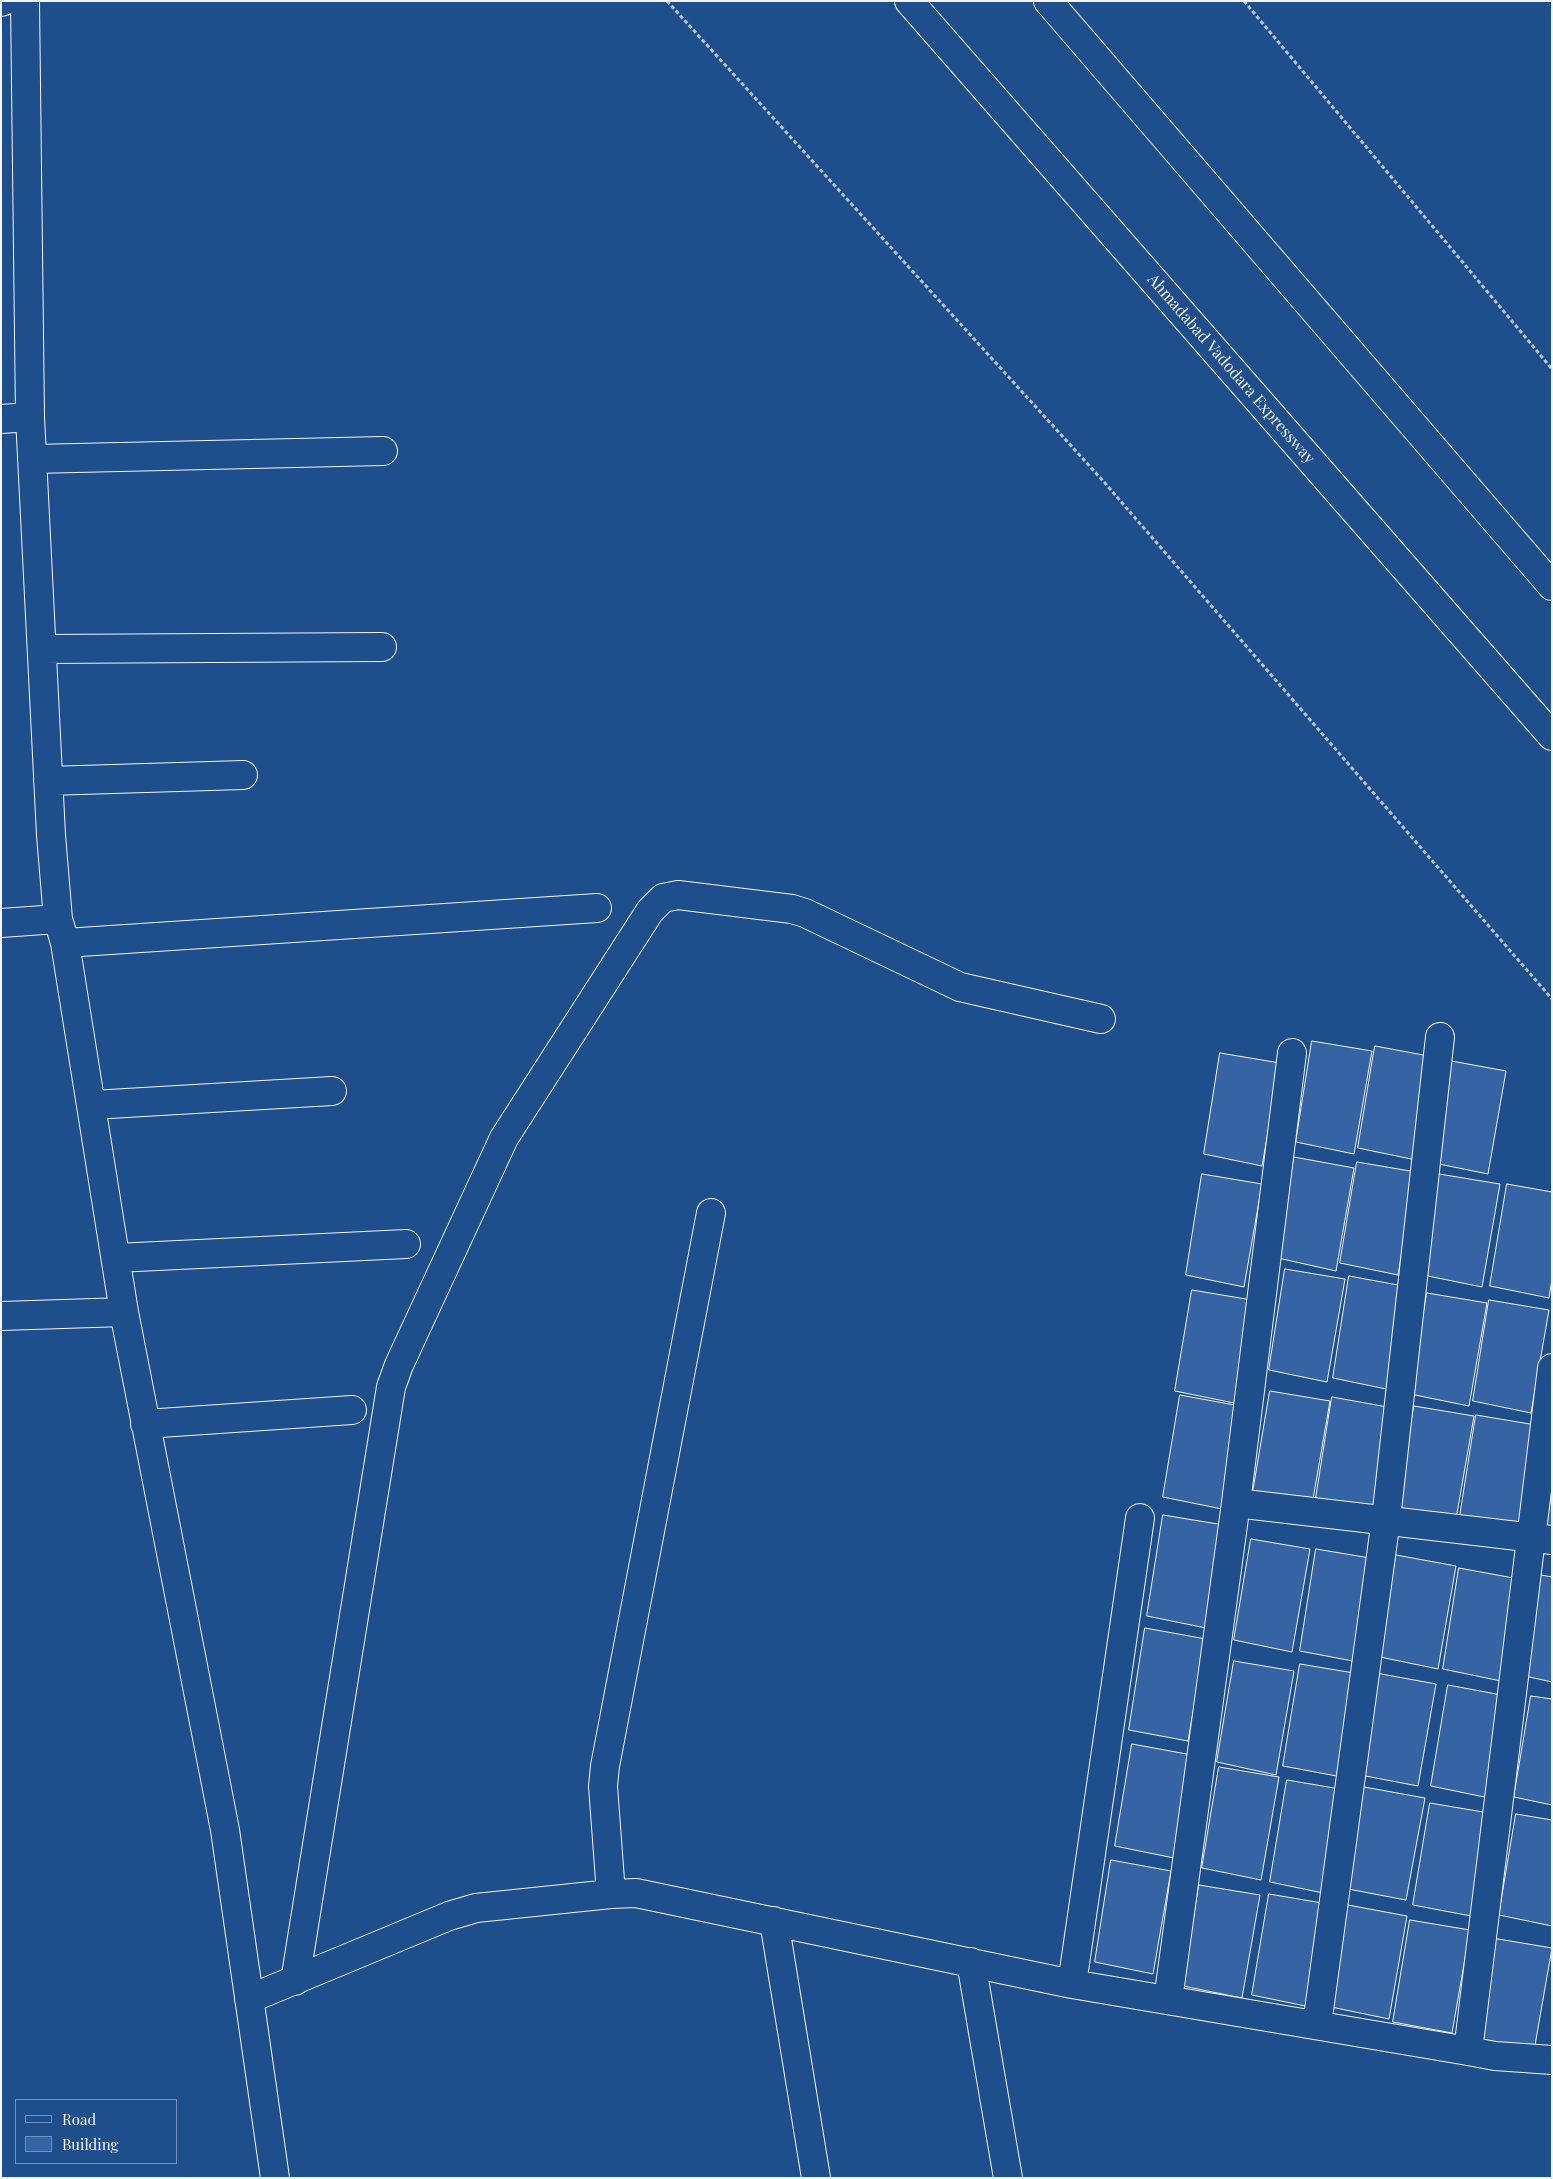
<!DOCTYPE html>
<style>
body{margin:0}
#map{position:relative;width:1553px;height:2179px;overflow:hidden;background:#1f4e8c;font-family:"Playfair Display",serif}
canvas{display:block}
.frame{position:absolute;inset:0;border:2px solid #f2f6ff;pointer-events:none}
.legend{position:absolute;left:15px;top:2099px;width:162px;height:65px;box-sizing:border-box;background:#1f4e8c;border:1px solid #7391ba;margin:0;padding:6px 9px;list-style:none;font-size:15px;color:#f2f6ff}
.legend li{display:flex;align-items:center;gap:10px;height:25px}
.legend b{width:25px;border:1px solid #7391ba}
</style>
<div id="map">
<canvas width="1553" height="2179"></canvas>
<div class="frame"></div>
<ul class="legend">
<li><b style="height:6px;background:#1f4e8c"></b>Road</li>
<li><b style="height:14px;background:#3563a3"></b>Building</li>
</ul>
</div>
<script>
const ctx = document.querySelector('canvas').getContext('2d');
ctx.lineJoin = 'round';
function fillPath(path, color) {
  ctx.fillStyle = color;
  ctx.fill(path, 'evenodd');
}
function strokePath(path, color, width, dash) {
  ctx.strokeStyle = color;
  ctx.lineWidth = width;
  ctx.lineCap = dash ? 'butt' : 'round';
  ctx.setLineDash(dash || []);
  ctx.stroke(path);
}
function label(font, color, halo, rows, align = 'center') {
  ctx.font = font + ' "Playfair Display",serif';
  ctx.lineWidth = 4;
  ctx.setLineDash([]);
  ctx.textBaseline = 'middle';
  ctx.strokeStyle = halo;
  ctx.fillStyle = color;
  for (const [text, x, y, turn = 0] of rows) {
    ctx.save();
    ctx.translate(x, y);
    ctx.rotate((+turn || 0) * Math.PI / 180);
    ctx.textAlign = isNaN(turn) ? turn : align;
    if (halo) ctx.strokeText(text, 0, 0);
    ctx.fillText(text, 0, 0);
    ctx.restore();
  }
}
const building = new Path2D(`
 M 1312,1041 L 1372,1051 L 1354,1154 L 1296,1142 Z
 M 1375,1046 L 1434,1057 L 1416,1160 L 1358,1148 Z
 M 1220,1053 L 1280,1063 L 1262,1166 L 1204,1154 Z
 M 1446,1060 L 1506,1071 L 1488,1174 L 1429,1162 Z
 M 1294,1157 L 1354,1168 L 1336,1271 L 1278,1258 Z
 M 1357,1162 L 1416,1172 L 1398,1275 L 1340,1263 Z
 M 1202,1174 L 1262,1184 L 1244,1287 L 1186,1275 Z
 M 1439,1174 L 1500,1184 L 1482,1287 L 1423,1275 Z
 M 1507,1184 L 1552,1192 L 1552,1279 L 1549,1298 L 1490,1286 Z
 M 1285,1269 L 1345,1279 L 1327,1382 L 1269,1370 Z
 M 1349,1276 L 1409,1287 L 1391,1390 L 1333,1378 Z
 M 1192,1290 L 1252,1300 L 1234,1403 L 1175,1391 Z
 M 1427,1293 L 1487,1303 L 1469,1406 L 1410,1394 Z
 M 1489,1300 L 1549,1310 L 1531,1413 L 1473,1401 Z
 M 1270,1391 L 1330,1401 L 1312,1505 L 1253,1492 Z
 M 1180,1395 L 1240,1406 L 1222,1509 L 1163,1497 Z
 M 1332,1397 L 1393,1408 L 1375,1510 L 1316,1498 Z
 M 1414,1406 L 1474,1416 L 1456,1519 L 1397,1507 Z
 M 1476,1415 L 1536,1425 L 1518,1528 L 1460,1516 Z
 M 1552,1491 L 1552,1529 L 1546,1528 Z
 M 1163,1515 L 1224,1525 L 1206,1628 L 1147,1616 Z
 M 1251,1539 L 1310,1549 L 1292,1652 L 1234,1640 Z
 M 1316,1549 L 1376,1559 L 1358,1662 L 1300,1651 Z
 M 1396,1555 L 1456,1566 L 1438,1669 L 1380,1657 Z
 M 1459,1568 L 1519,1579 L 1501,1681 L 1443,1669 Z
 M 1541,1575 L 1552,1577 L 1552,1682 L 1525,1676 Z
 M 1145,1628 L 1206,1639 L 1188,1741 L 1129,1730 Z
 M 1234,1661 L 1294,1671 L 1276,1775 L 1217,1762 Z
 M 1300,1664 L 1360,1674 L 1342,1777 L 1283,1766 Z
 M 1376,1673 L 1436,1684 L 1418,1786 L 1360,1775 Z
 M 1448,1685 L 1507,1696 L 1489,1798 L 1431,1786 Z
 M 1531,1696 L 1552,1699 L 1552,1805 L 1514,1797 Z
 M 1132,1744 L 1192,1755 L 1174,1858 L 1115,1846 Z
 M 1219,1767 L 1279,1777 L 1261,1880 L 1202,1868 Z
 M 1287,1780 L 1346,1790 L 1328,1894 L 1270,1882 Z
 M 1364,1787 L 1425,1798 L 1406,1900 L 1348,1889 Z
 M 1430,1803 L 1489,1813 L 1471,1916 L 1413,1905 Z
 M 1516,1814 L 1552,1820 L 1552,1926 L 1499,1915 Z
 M 1111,1860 L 1171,1871 L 1153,1974 L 1095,1962 Z
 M 1199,1885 L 1260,1895 L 1242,1998 L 1183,1986 Z
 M 1269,1894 L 1328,1904 L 1310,2007 L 1252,1995 Z
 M 1348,1905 L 1407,1916 L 1389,2019 L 1331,2007 Z
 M 1410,1920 L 1470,1930 L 1452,2033 L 1393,2022 Z
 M 1492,1938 L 1552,1948 L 1534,2051 L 1475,2039 Z`);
fillPath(building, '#3563a3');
strokePath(building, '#f2f6ff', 1);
const minor = new Path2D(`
 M 25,1 L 30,417 L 51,835 L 58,919 L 65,943 L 124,1312 L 225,1830 L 275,2178
 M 1,2 L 4,1
 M 1,419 L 30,417
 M 32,459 L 383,451
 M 42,649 L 382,647
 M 48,781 L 243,775
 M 1,923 L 58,919
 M 65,943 L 597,908
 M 92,1105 L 332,1091
 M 116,1258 L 406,1244
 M 1,1316 L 124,1312
 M 145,1424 L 352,1410
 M 1236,1503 L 1552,1540
 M 611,1894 L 603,1786 L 605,1766 L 711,1213
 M 774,1921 L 816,2178
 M 971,1962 L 1008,2178
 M 295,1981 L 391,1387 L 399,1365 L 504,1138 L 650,911 L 663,898 L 678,895 L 792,909 L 805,913 L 960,987 L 1101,1019
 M 1072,1984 L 1140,1518
 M 249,1999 L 449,1916 L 476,1908 L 611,1894 L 636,1893 L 1072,1984 L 1468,2051 L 1495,2056 L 1552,2060
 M 1168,2000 L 1236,1503 L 1292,1053
 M 1317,2025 L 1386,1519 L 1440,1037
 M 1468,2051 L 1552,1368`);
const highway = new Path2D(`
 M 909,1 L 1552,736
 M 1048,1 L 1552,586`);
strokePath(minor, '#f2f6ff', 30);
strokePath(highway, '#f2f6ff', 30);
strokePath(new Path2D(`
 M 667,1 L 1104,482 L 1552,999
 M 1244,1 L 1552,369`), '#b3c4dc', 3, [4, 2.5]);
strokePath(minor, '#1f4e8c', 28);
strokePath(highway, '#1f4e8c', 28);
label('16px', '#f2f6ff', '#1f4e8c', [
 ["Ahmadabad Vadodara Expressway",1231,369,49]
]);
</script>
